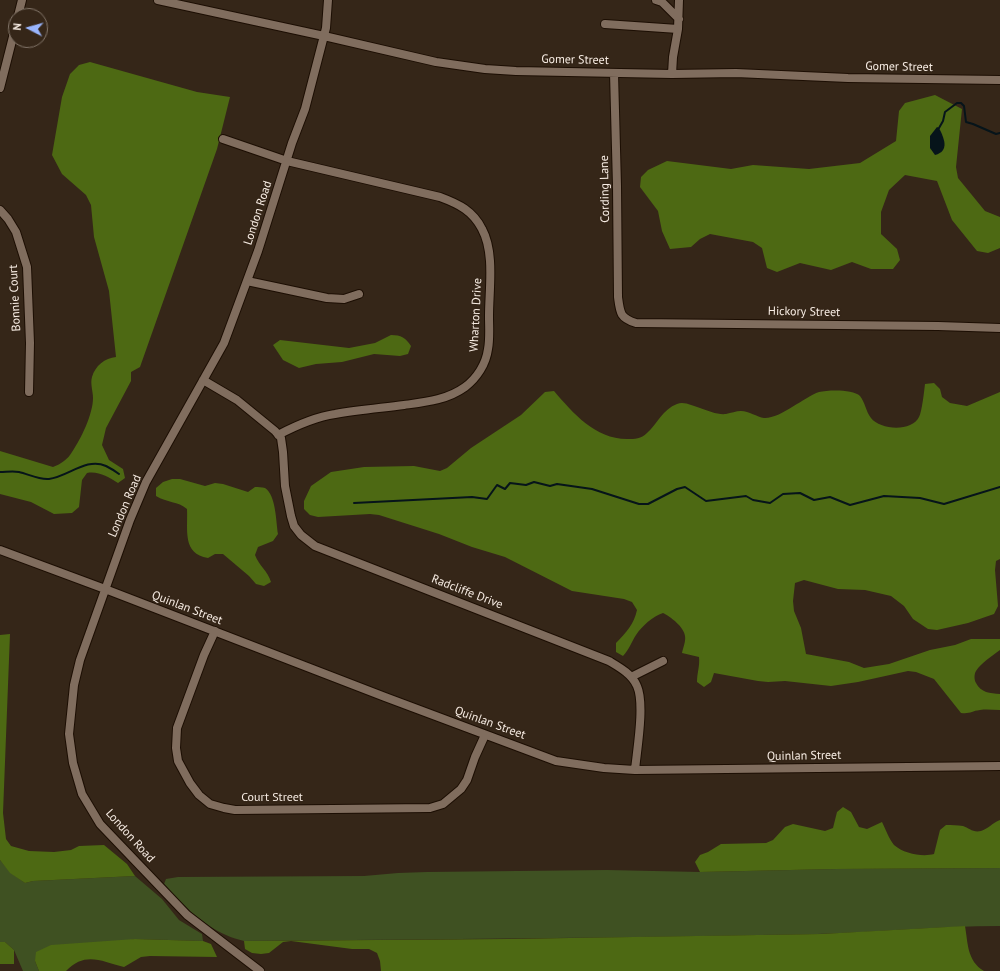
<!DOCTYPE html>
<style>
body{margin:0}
#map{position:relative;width:1000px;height:971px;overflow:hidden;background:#352618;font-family:"PT Sans",sans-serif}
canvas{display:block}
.north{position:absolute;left:8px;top:8px;width:40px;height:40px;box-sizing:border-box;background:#352618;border:1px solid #83766a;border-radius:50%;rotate:276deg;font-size:11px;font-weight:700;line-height:16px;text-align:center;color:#f8ede4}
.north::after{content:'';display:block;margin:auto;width:14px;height:18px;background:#99b5fd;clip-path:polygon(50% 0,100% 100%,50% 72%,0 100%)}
</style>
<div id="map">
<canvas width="1000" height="971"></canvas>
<div class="north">N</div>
</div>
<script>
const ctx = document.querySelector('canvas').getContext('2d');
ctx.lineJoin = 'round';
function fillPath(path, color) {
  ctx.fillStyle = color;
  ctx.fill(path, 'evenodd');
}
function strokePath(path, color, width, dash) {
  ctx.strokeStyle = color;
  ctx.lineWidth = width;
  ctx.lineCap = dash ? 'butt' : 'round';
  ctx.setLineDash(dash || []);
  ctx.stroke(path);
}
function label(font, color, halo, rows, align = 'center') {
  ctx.font = font + ' "PT Sans",sans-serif';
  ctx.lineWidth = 3;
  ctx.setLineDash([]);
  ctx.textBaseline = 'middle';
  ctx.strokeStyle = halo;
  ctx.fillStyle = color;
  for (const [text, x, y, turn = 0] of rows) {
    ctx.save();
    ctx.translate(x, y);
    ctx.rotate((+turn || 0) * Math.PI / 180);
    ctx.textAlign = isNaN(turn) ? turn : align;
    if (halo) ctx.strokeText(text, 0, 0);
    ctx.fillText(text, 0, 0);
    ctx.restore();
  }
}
fillPath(new Path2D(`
 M 0,860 L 11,873 L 25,883 L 33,881 L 135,876 L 162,899 L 179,920 L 202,934 L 203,941 L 135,939 L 35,961 L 39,971 L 23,971 L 14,950 L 5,942 L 0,942 Z
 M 1000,868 L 1000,926 C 939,926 879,932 818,934 C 627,938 435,939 244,941 C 238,939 232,938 226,935 C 203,925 180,903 164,884 L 166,879 L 178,877 L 364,876 L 398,873 L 427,872 L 607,870 L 700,872 L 836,869 Z`), '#3f5122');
fillPath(new Path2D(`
 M 90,62 L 197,92 L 230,97 L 217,149 L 140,367 L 131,372 L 131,381 L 106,428 L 102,445 L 109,460 L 123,469 L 125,478 L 118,483 C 108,477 99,471 87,473 L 82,480 L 79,507 L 72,513 L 54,514 L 31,502 L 0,494 L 0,451 L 53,467 C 61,464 68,459 72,452 C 81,439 93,414 93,398 C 93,392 90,383 92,377 C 95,366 105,358 116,357 L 109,291 L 94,237 L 91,205 L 86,195 L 62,174 L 52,155 L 62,97 L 70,74 L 79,65 Z
 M 935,95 L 962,109 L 956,167 L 958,178 L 985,211 L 1000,217 L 1000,248 L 988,253 L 977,251 L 952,220 L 937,181 L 905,175 L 889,190 L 881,212 L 881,234 L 897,249 L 900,260 L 893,269 L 871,269 L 852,262 L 831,270 L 800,263 L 777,272 L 767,268 L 762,248 L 753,242 L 710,234 L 700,239 L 691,247 L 670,249 L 662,231 L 658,211 L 640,187 L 641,177 L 648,170 L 667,161 L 731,169 L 753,165 L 809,169 L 860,163 L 896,141 L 899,111 L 905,103 Z
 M 391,335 C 401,335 406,338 411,346 L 408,354 L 400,356 L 374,354 L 342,362 L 316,364 L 299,368 L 281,359 L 283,360 L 273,345 L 280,340 L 349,348 L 375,343 Z
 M 934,383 L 940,389 L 942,397 L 950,403 L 967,406 L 1000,392 L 1000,559 L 996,561 L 995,570 L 998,606 L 994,614 L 968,623 L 937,630 L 928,629 L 913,619 L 904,606 L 891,596 L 865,590 L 838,589 L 804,580 L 795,583 L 793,601 L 794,611 L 801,628 L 806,654 L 849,662 L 864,668 L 889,664 L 930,650 L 955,645 L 971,639 L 1000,639 L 1000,650 C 992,656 981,663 976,671 C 974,674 974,680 976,683 C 981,693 990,693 1000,694 L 1000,710 C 993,710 987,709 980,710 C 971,711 971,714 961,713 L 934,679 L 916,672 L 908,671 L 858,682 L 831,686 L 785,681 L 768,682 L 758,681 L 714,673 L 711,682 L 704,687 L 697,682 C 697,673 700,666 699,657 L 682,653 C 683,648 686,641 685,636 C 684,627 671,617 663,613 C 653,616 642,626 636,635 C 631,643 630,648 623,656 L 616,652 L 616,643 C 626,633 634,624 637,610 L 632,602 L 624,599 L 572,591 L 505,557 L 472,547 L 439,534 L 379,515 L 370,514 L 318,517 L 310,515 L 304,509 L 304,501 L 311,486 L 331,472 L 364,467 L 414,466 L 440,471 L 447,468 L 471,448 L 521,415 L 545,392 L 554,391 C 573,413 595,439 627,439 C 635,439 641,439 647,433 C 657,424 663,409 677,404 C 684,401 693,406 700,408 C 708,411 718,415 726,414 C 731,413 736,411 741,411 C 749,411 757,417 764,418 C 780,419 804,397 819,392 C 828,390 853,389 860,396 C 865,402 866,412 871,418 C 880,430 912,432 919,417 C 922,411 924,392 925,384 Z
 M 172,479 L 180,479 L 205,486 L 215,483 L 223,484 L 248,492 L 255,487 C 258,487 262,487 265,488 C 276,495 276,521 278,534 L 273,541 L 258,547 L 255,555 C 259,566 268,571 271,582 L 264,586 L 256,584 L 249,576 L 223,554 L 215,554 L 208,558 C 182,554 188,530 187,509 C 178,501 167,503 156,496 L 156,488 L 163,482 Z
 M 10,634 L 3,813 L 6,839 L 11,846 L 29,851 L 54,852 L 71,850 L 79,846 L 104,845 L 127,864 L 135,876 L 33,881 L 25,883 L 10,873 L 0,860 L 0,635 Z
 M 843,807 L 851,812 L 859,827 L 867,829 L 882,822 C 885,828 889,839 894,845 C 904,854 923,857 934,854 L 940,830 L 946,825 C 952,825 957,825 963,826 C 969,828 973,833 981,831 C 988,829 992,823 1000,820 L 1000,868 L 836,869 L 700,872 L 695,862 L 700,855 L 708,852 L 721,844 L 766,843 L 773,840 L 785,827 L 793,824 L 825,831 L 833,828 L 837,812 Z
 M 965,926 C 968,943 967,961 984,971 L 381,971 L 380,961 L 377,953 L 369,949 L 352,949 L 291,941 L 283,942 L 269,953 L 261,954 L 252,953 L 245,949 L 244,941 L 507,939 L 821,934 Z
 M 135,939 L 203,941 L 211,944 L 217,957 L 150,956 L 141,957 L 124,967 C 101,961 85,951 66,971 L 39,971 L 35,961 L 36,952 L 51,945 Z
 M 0,942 L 5,942 L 14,950 L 14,964 L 0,964 Z`), '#4d6913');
fillPath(new Path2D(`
 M 937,127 L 939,128 C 944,138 950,151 935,155 L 930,148 L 930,136 Z`), '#06141a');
strokePath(new Path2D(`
 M 939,128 L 943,121 L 945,112 L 957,103 L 961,103 L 964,106 L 966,122 L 973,124 L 996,134 L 1000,133
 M 0,472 C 6,472 13,471 19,472 C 28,474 39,480 49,479 C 68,477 86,457 106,466 C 110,468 115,471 119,474
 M 354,503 L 472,497 L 487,499 L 497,485 L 505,489 L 510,483 L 526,485 L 534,482 L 550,486 L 557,484 L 592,489 L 639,504 L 648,504 L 677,489 L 685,487 L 706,501 L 746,496 L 753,500 L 770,503 L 783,494 L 800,493 L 814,500 L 830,497 L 850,505 L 884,496 L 920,498 L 944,504 L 1000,487`), '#06141a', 2);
const minor = new Path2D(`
 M 158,0 L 324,36 L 436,62 L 485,69 L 516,71 L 672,74 L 736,73 L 848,78 L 1000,80
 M 656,0 L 662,2 L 679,19
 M 18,16 L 22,0
 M 605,24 L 678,29
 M 614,73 L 617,186 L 618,297 C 620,313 620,318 636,323 L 938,326 L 1000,328
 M 672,74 L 673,57 L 678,29 L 679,0
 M 0,88 L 16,25
 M 223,139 L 287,161 L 440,197 C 459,204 473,211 482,229 C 495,253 489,289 489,316 C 489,327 490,339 488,349 C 486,364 477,378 465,387 C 447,400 426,402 404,405 C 381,408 358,410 335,414 C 315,417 297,425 278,435
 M 0,210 L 8,219 L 16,232 L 27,267 L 30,343 L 29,392
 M 247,281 L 327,298 L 344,299 L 359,294
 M 203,380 L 237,400 L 275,431 L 281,438 L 283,452 L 285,486 L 291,516 L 294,526 L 301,535 L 315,546 L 609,661 C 619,667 632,674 637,686 C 645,704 637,749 635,770
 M 0,550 L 105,589 L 385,697 L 556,761 L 604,768 L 635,770 L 1000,766
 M 215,631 L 204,655 L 177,728 L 176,748 L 178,761 L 190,783 L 199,795 L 210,804 L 224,808 L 235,810 L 430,808 L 443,804 L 461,789 L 467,780 L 475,757 L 485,735
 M 631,677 L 663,661
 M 260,971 L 187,915 L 100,824 L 82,794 L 73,763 L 69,734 L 74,685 L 80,660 L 130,520 L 146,482 L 224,343 L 258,251 L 292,143 L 305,109 L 326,28 L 328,0`);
strokePath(minor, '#1c0e03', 10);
strokePath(minor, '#806d5e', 8);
label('12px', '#f8ede4', '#352618', [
 ["Gomer Street",575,60,1],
 ["Gomer Street",899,67,1],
 ["Cording Lane",605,189,-91],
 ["London Road",258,213,-72],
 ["Bonnie Court",15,298,-93],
 ["Hickory Street",804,312,1],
 ["Wharton Drive",476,315,-87],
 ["London Road",125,506,-67],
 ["Radcliffe Drive",467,592,21],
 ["Quinlan Street",187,608,21],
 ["Quinlan Street",490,723,20],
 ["Quinlan Street",804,756,-1],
 ["Court Street",272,798],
 ["London Road",130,836,48]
]);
</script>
